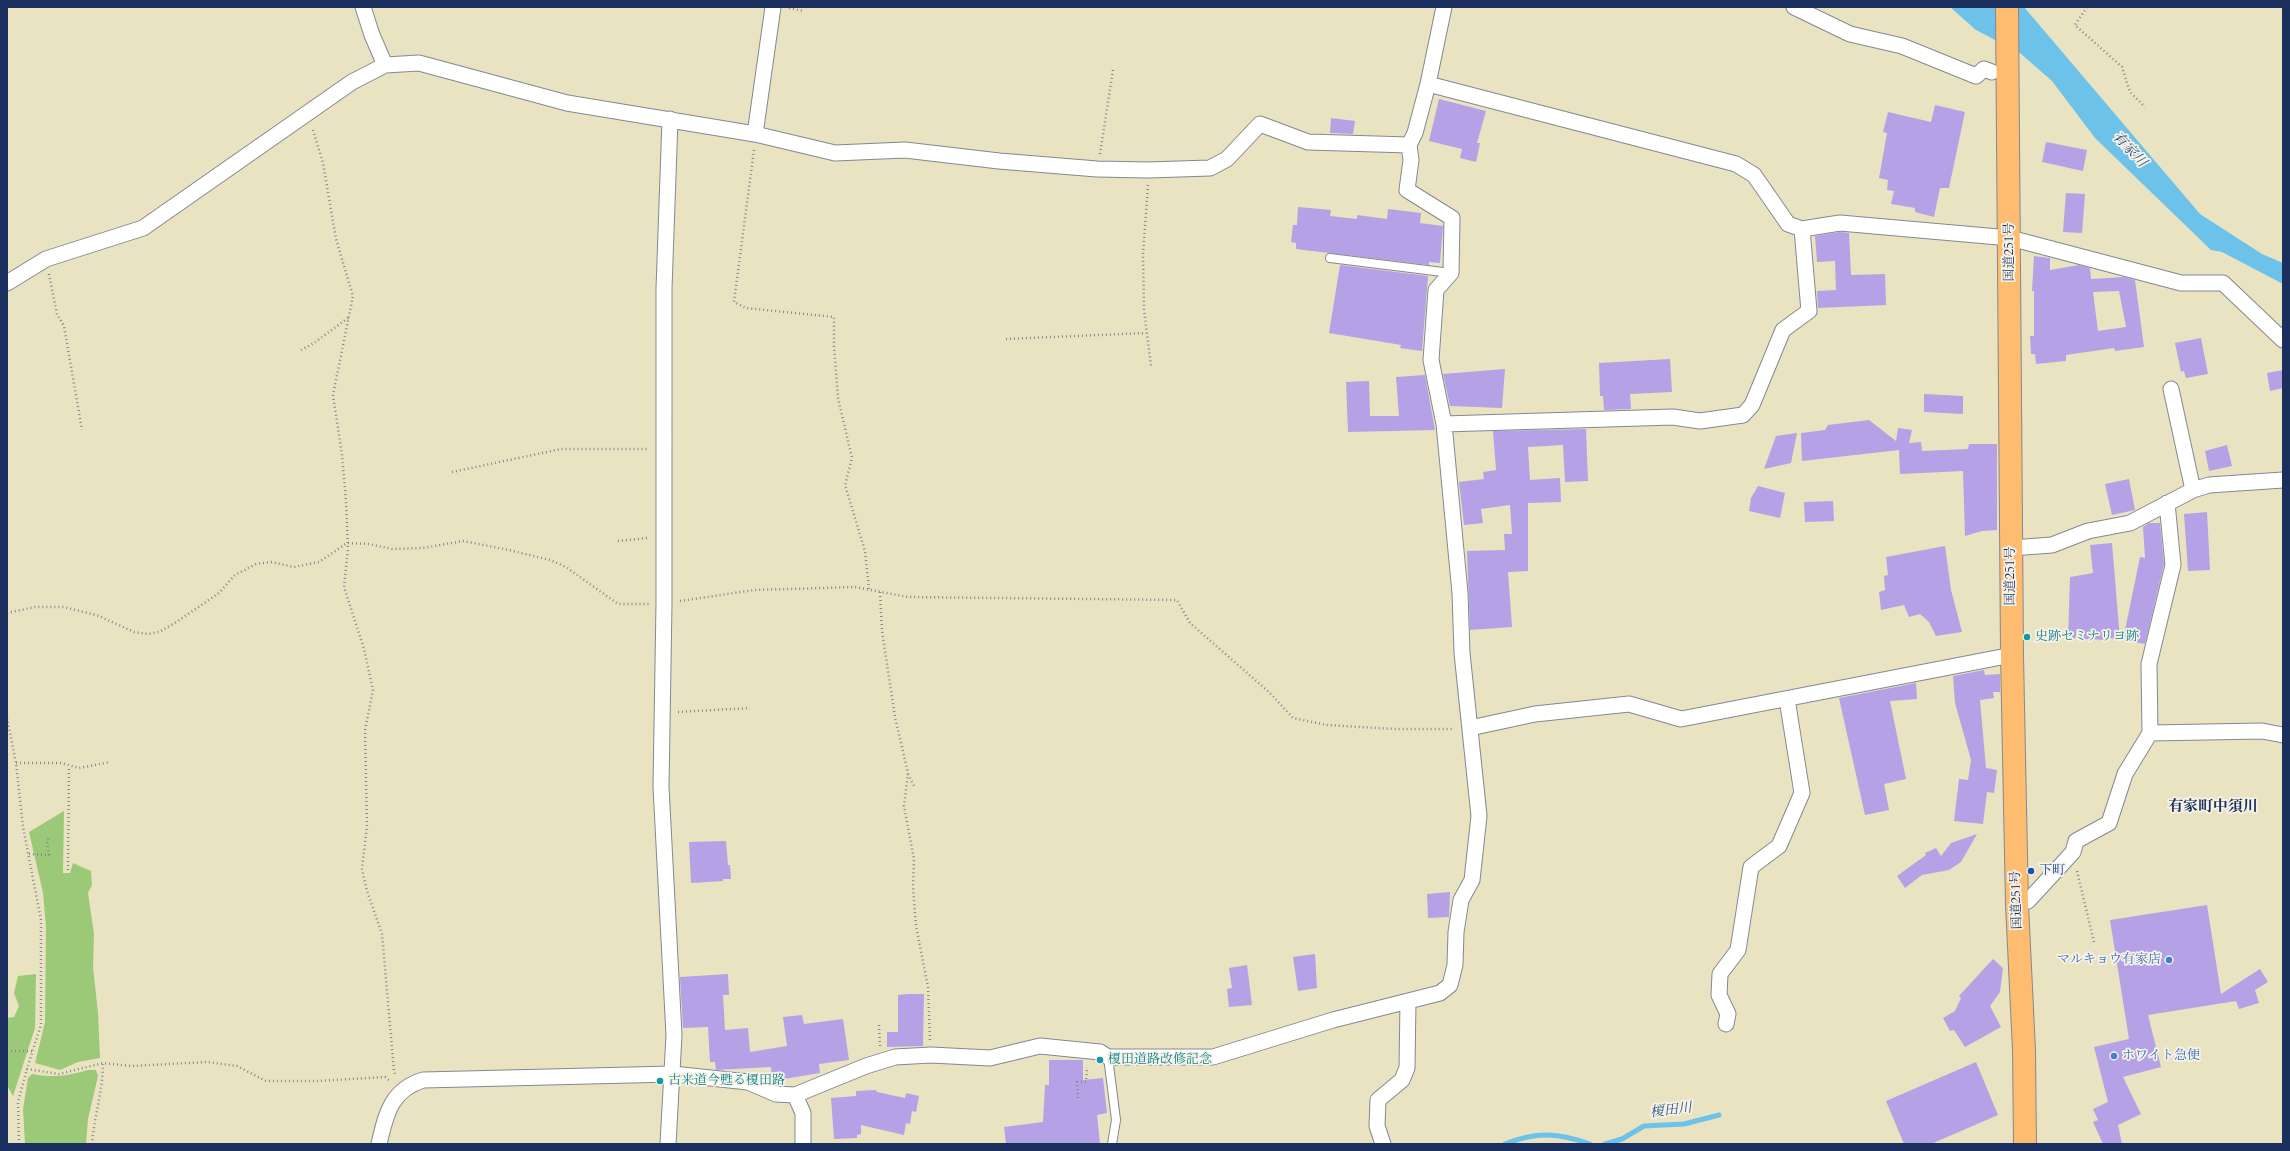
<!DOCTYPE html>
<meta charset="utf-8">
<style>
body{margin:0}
#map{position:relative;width:2290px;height:1151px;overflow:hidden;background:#eae3c2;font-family:Cardo,serif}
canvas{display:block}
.frame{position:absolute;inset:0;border:8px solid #1b2f5e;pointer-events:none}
</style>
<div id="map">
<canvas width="2290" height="1151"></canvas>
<div class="frame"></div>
</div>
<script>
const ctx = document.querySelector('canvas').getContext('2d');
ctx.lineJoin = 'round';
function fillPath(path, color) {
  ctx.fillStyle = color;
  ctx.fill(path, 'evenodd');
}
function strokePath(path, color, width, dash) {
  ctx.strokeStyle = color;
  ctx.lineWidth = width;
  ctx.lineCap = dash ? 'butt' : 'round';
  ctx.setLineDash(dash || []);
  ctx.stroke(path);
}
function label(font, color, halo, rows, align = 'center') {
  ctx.font = font + ' Cardo,"Noto Serif JP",serif';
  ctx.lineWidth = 3.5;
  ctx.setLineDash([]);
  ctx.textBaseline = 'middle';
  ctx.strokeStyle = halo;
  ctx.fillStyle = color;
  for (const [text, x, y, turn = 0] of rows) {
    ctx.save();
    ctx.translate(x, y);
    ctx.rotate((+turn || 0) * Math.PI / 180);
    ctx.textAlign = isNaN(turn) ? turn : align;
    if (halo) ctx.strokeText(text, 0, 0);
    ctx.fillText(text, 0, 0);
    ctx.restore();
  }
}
fillPath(new Path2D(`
 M 64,811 L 63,873 L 70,873 L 73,863 L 91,871 L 92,885 L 88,893 L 94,934 L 93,967 L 98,1013 L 100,1058 L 78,1062 L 60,1070 L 35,1063 L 45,1022 L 46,927 L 43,893 L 29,832 Z
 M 36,974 L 35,1028 L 13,1096 L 7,1085 L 7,1018 L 14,1017 L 19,1006 L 14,993 L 18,976 Z
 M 88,1070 L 96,1070 L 98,1076 L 88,1119 L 86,1144 L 25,1144 L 23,1109 L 28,1078 L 32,1074 C 53,1078 68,1076 88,1070 Z`), '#9cc977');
fillPath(new Path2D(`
 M 1950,7 L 2024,7 L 2200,214 L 2262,254 L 2283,263 L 2283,284 L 2222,252 L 2211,250 L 2095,138 L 2052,81 L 2020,53 L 1976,30 Z`), '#6dc2ea');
strokePath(new Path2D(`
 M 1505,1144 C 1537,1131 1559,1133 1590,1144
 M 1605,1144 L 1622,1139 L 1644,1126 L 1684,1124 L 1719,1115`), '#6dc2ea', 5);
fillPath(new Path2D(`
 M 1439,99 L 1486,111 L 1477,143 L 1480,143 L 1476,162 L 1460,158 L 1462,149 L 1429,141 Z
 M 1935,105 L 1965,112 L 1949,188 L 1940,188 L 1934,217 L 1915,212 L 1915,208 L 1891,204 L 1894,191 L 1887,190 L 1888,180 L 1879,178 L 1887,133 L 1883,132 L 1888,112 L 1931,122 Z
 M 1331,118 L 1355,121 L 1353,134 L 1330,133 Z
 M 2046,142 L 2087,150 L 2083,171 L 2042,162 Z
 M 2066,193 L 2085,194 L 2082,233 L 2063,232 Z
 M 1298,207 L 1331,210 L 1330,216 L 1357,219 L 1357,215 L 1387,219 L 1388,209 L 1421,213 L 1420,223 L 1443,226 L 1440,263 L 1429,262 L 1429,265 L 1296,249 L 1296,243 L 1291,242 L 1293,225 L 1297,225 Z
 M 1840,232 L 1849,233 L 1851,275 L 1885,274 L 1886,305 L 1818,308 L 1817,291 L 1836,290 L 1835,261 L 1817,262 L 1815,236 Z
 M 2034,256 L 2050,258 L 2050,270 L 2079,265 L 2090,268 L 2091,279 L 2124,277 L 2135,280 L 2144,347 L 2115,351 L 2114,348 L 2066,355 L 2066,361 L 2036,364 L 2035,354 L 2031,354 L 2030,336 L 2034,336 L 2034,291 L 2032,291 ZM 2119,291 L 2126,327 L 2098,331 L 2093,292 Z
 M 1340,265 L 1428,276 L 1422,351 L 1400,348 L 1401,345 L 1329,333 Z
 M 2201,338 L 2208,374 L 2186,378 L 2184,371 L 2181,372 L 2175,343 Z
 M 1670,359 L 1672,392 L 1630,394 L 1631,409 L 1604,410 L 1603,396 L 1600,396 L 1599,363 Z
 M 1505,369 L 1502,408 L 1450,406 L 1443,374 Z
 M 2283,370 L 2283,388 L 2270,391 L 2267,373 Z
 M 1425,375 L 1435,430 L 1348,432 L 1346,382 L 1369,381 L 1370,416 L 1399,416 L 1396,377 Z
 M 1924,394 L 1963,396 L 1963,414 L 1924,412 Z
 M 1869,420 L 1896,441 L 1898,428 L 1912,430 L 1909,443 L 1921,442 L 1922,451 L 1968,449 L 1969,444 L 1997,444 L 1997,530 L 1982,531 L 1965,536 L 1963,471 L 1900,474 L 1899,450 L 1802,461 L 1801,433 L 1825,430 L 1828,425 Z
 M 1586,429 L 1588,481 L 1565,482 L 1563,445 L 1528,447 L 1530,480 L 1560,478 L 1561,502 L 1528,503 L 1528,571 L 1508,572 L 1512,627 L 1470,630 L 1467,551 L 1505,550 L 1504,534 L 1512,534 L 1510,505 L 1481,509 L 1483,523 L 1464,525 L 1459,482 L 1484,479 L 1483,472 L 1496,470 L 1493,431 Z
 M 1797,433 L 1791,463 L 1764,469 L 1776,436 Z
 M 2227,445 L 2232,466 L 2209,471 L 2205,451 Z
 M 2129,479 L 2135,510 L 2112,515 L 2105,484 Z
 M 1758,486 L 1785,493 L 1780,518 L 1749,511 L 1751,498 Z
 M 1833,501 L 1834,521 L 1805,522 L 1804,502 Z
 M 2207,512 L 2210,570 L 2188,571 L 2184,514 Z
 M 2149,523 L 2160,523 L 2164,564 L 2145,644 L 2123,640 L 2140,557 L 2145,558 L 2143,527 Z
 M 2112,543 L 2120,640 L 2106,637 L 2105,640 L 2068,638 L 2070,577 L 2093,573 L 2090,545 Z
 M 1945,546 L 1951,590 L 1962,632 L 1936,636 L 1929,622 L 1920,614 L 1909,617 L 1904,605 L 1881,610 L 1879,592 L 1885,590 L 1884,576 L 1888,575 L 1886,557 Z
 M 1984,670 L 1985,675 L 2000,674 L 2000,692 L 1993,692 L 1994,698 L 1980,700 L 1986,768 L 1997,770 L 1994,793 L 1987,792 L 1983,824 L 1954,821 L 1959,779 L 1968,780 L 1971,760 L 1955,703 L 1953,676 Z
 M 1916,683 L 1917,699 L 1890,701 L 1906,779 L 1884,784 L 1889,810 L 1865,815 L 1839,698 Z
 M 1977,834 L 1961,862 L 1949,870 L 1922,875 L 1905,888 L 1897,876 L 1926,855 L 1925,853 L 1936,848 L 1941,856 L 1951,843 Z
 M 726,841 L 728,865 L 730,865 L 731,879 L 723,879 L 723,881 L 691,883 L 689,842 Z
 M 1450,892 L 1449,917 L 1428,918 L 1427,894 Z
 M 2207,905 L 2221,994 L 2260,969 L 2268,982 L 2255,990 L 2259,1003 L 2239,1009 L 2236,1001 L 2148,1015 L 2161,1067 L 2123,1077 L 2141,1114 L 2118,1125 L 2122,1144 L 2103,1144 L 2093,1122 L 2098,1120 L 2093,1109 L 2108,1102 L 2094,1047 L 2129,1039 L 2110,920 Z
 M 1315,954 L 1317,988 L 1298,991 L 1293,957 Z
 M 1993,959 L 2003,968 L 2000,992 L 1990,1006 L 2001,1027 L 1965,1047 L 1954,1030 L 1950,1031 L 1943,1018 L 1955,1011 L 1961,998 L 1959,996 Z
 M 1247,965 L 1252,1005 L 1229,1007 L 1227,989 L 1232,988 L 1229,968 Z
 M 728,974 L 729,995 L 723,995 L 725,1030 L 748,1028 L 750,1052 L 787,1046 L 783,1017 L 802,1015 L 804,1024 L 843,1019 L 849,1060 L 819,1064 L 820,1073 L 772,1081 L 771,1067 L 716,1070 L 715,1062 L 710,1062 L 708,1027 L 683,1028 L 680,977 Z
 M 908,994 L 924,994 L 923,1046 L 887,1047 L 887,1032 L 898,1032 L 898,995 Z
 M 1049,1060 L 1083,1060 L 1083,1080 L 1103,1078 L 1107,1113 L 1097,1115 L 1100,1144 L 1006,1144 L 1004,1127 L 1043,1122 L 1045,1085 L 1049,1085 Z
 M 1976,1062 L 1998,1115 L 1931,1144 L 1904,1144 L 1886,1101 Z
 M 876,1090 L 877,1092 L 905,1098 L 906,1093 L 919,1096 L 916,1112 L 912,1111 L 910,1124 L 906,1123 L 904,1135 L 861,1125 L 861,1134 L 857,1135 L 857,1138 L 834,1139 L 831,1098 L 856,1096 L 856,1091 Z`), '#b5a1e5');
const service = new Path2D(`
 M 1330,258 L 1451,273
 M 1108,1057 L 1116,1120 L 1112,1144`);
const minor = new Path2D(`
 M 363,7 L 372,35 L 385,65
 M 1794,7 L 1850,34 L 1902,46 L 1976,76 L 1984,69 L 1992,72
 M 1428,84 L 1736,164 L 1754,175 L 1788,224 L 1802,229 L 1840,223 L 2010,238 L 2181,283 L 2223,283 L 2283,340
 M 755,134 L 773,7
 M 7,283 L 46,259 L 143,228 L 352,82 L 385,65 L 419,63 L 567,103 L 755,134 L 835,153 L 905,150 L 999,161 L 1097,169 L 1148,170 L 1210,168 L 1227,159 L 1260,124 L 1308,142 L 1409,145
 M 2171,389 L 2193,490
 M 1444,424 L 1673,417 L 1700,421 L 1743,415 L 1752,405 L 1783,330 L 1809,311 L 1802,229
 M 2011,548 L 2052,545 L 2088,531 L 2130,523 L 2193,490 L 2209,485 L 2283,480
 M 1470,728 L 1535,714 L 1629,704 L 1681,719 L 2012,655
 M 2150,733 L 2262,731 L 2283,735
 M 2017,905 L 2028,901 L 2073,852 L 2076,841 L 2109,823 L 2125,774 L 2150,733 L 2149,664 L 2173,565 L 2167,503
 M 1726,1024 L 1728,1014 L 1719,995 L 1720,974 L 1738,950 L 1751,867 L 1779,846 L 1802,793 L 1787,699
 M 795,1095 L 803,1113 L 803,1144
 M 379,1144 C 386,1114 391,1090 423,1080 L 673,1074 L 748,1082 L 776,1094 L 795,1095 L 866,1066 L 895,1057 L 931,1055 L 990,1058 L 1040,1046 L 1100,1052 L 1108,1057 L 1213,1057 L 1333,1020 L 1440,993 L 1450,985 L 1455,965 L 1456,932 L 1461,900 L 1472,880 L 1479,816 L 1462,653 L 1460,593 L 1444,424 L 1431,360 L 1436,290 L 1451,273 L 1452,218 L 1407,190 L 1411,160 L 1409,145 L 1415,133 L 1428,84 L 1444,7
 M 668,1144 L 674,1035 L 661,787 L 664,603 L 664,289 L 670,119
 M 1383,1144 L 1377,1126 L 1378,1100 L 1402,1080 L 1407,1068 L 1408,1001`);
const trunk = new Path2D(`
 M 2007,7 L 2012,655 L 2017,905 L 2024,1050 L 2025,1144`);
strokePath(service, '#828990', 10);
strokePath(minor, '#828990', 17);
strokePath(trunk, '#828990', 24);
strokePath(new Path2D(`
 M 2087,7 L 2075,25 L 2122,67 L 2130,92 L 2145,107
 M 789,8 L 803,11
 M 313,130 L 323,163 L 336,239 L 353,296 L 333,395 L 342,455 L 346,501 L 348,549 L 344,587 L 364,649 L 373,690 L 365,730 L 367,826 L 362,869 L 367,891 L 382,934 L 394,1071 L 396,1076
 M 754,150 L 734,302 L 746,308 L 834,317 L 834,346 L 838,398 L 852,458 L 845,485 L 865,551 L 869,589
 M 1100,154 L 1113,70
 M 1148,185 L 1143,254 L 1144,310 L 1151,366
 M 49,274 L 57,314 L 64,326 L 82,430
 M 1006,339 L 1146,333
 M 301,350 L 314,343 L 348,318
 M 452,472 L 561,449 L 649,449
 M 618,541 L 648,538
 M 880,592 L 882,631 L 895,717 L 908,773 L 904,806 L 914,859 L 913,887 L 916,926 L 928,987 L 930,1040
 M 680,601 L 754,590 L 855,587 L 908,597 L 1177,600 L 1190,623 L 1270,693 L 1293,718 L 1327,725 L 1394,729 L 1454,729
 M 7,613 L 35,607 L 64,607 L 99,616 L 134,632 L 148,634 L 159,632 L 175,623 L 219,593 L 235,575 L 256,564 L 271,562 L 294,567 L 319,562 L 347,543 L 369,544 L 392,549 L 423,548 L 463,541 L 509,550 L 550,560 L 566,567 L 618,604 L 649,604
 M 678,712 L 750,708
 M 7,718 L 16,763 L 23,827 L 41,920 L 41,1025 L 27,1069 L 59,1074 L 103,1063 L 131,1066 L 207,1062 L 237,1066 L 266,1081 L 318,1081 L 385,1077 L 390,1081
 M 16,763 L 61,763 L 79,768 L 110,762
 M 908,774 L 914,786
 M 29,854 L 49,855 L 47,842 L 49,837
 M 68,870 L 69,766
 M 2077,871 L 2094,942
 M 879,1025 L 880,1046
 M 7,1051 L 32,1051
 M 1078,1098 L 1077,1082 L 1086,1082 L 1087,1067
 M 19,1144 L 18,1102 L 27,1069
 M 92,1144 C 94,1117 103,1090 103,1064`), '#828990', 2.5, [1, 3]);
strokePath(service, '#fff', 8);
strokePath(minor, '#fff', 15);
strokePath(trunk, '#febc70', 22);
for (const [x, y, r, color] of [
 [2027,637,4,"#0f9aa8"],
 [2031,871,4,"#1a4fb4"],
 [2169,960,4,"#3f7fe0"],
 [2114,1056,4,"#3f7fe0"],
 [1100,1060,4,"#0f9aa8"],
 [660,1081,4,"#0f9aa8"]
]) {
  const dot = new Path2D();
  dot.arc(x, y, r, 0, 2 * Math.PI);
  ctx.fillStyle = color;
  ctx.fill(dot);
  strokePath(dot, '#f7f3e8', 1.5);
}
label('13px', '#1b2f5e', '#f7f3e8', [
 ["国道251号",2010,252,-90],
 ["国道251号",2011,576,-90],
 ["国道251号",2017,900,-92]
]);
label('13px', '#0d838f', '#f7f3e8', [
 ["史跡セミナリヨ跡",2035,637],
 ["榎田道路改修記念",1108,1060],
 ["古来道今甦る榎田路",668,1081]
], 'left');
label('13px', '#164399', '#f7f3e8', [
 ["下町",2039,871]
], 'left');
label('13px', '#366cbe', '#f7f3e8', [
 ["マルキョウ有家店",2161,960],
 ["ホワイト急便",2122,1056,"left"]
], 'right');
label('italic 14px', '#305481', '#f7f3e8', [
 ["有家川",2129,150,47],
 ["榎田川",1671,1111,-7]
]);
label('bold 15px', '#1b2f5e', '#f7f3e8', [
 ["有家町中須川",2213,808]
]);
</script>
